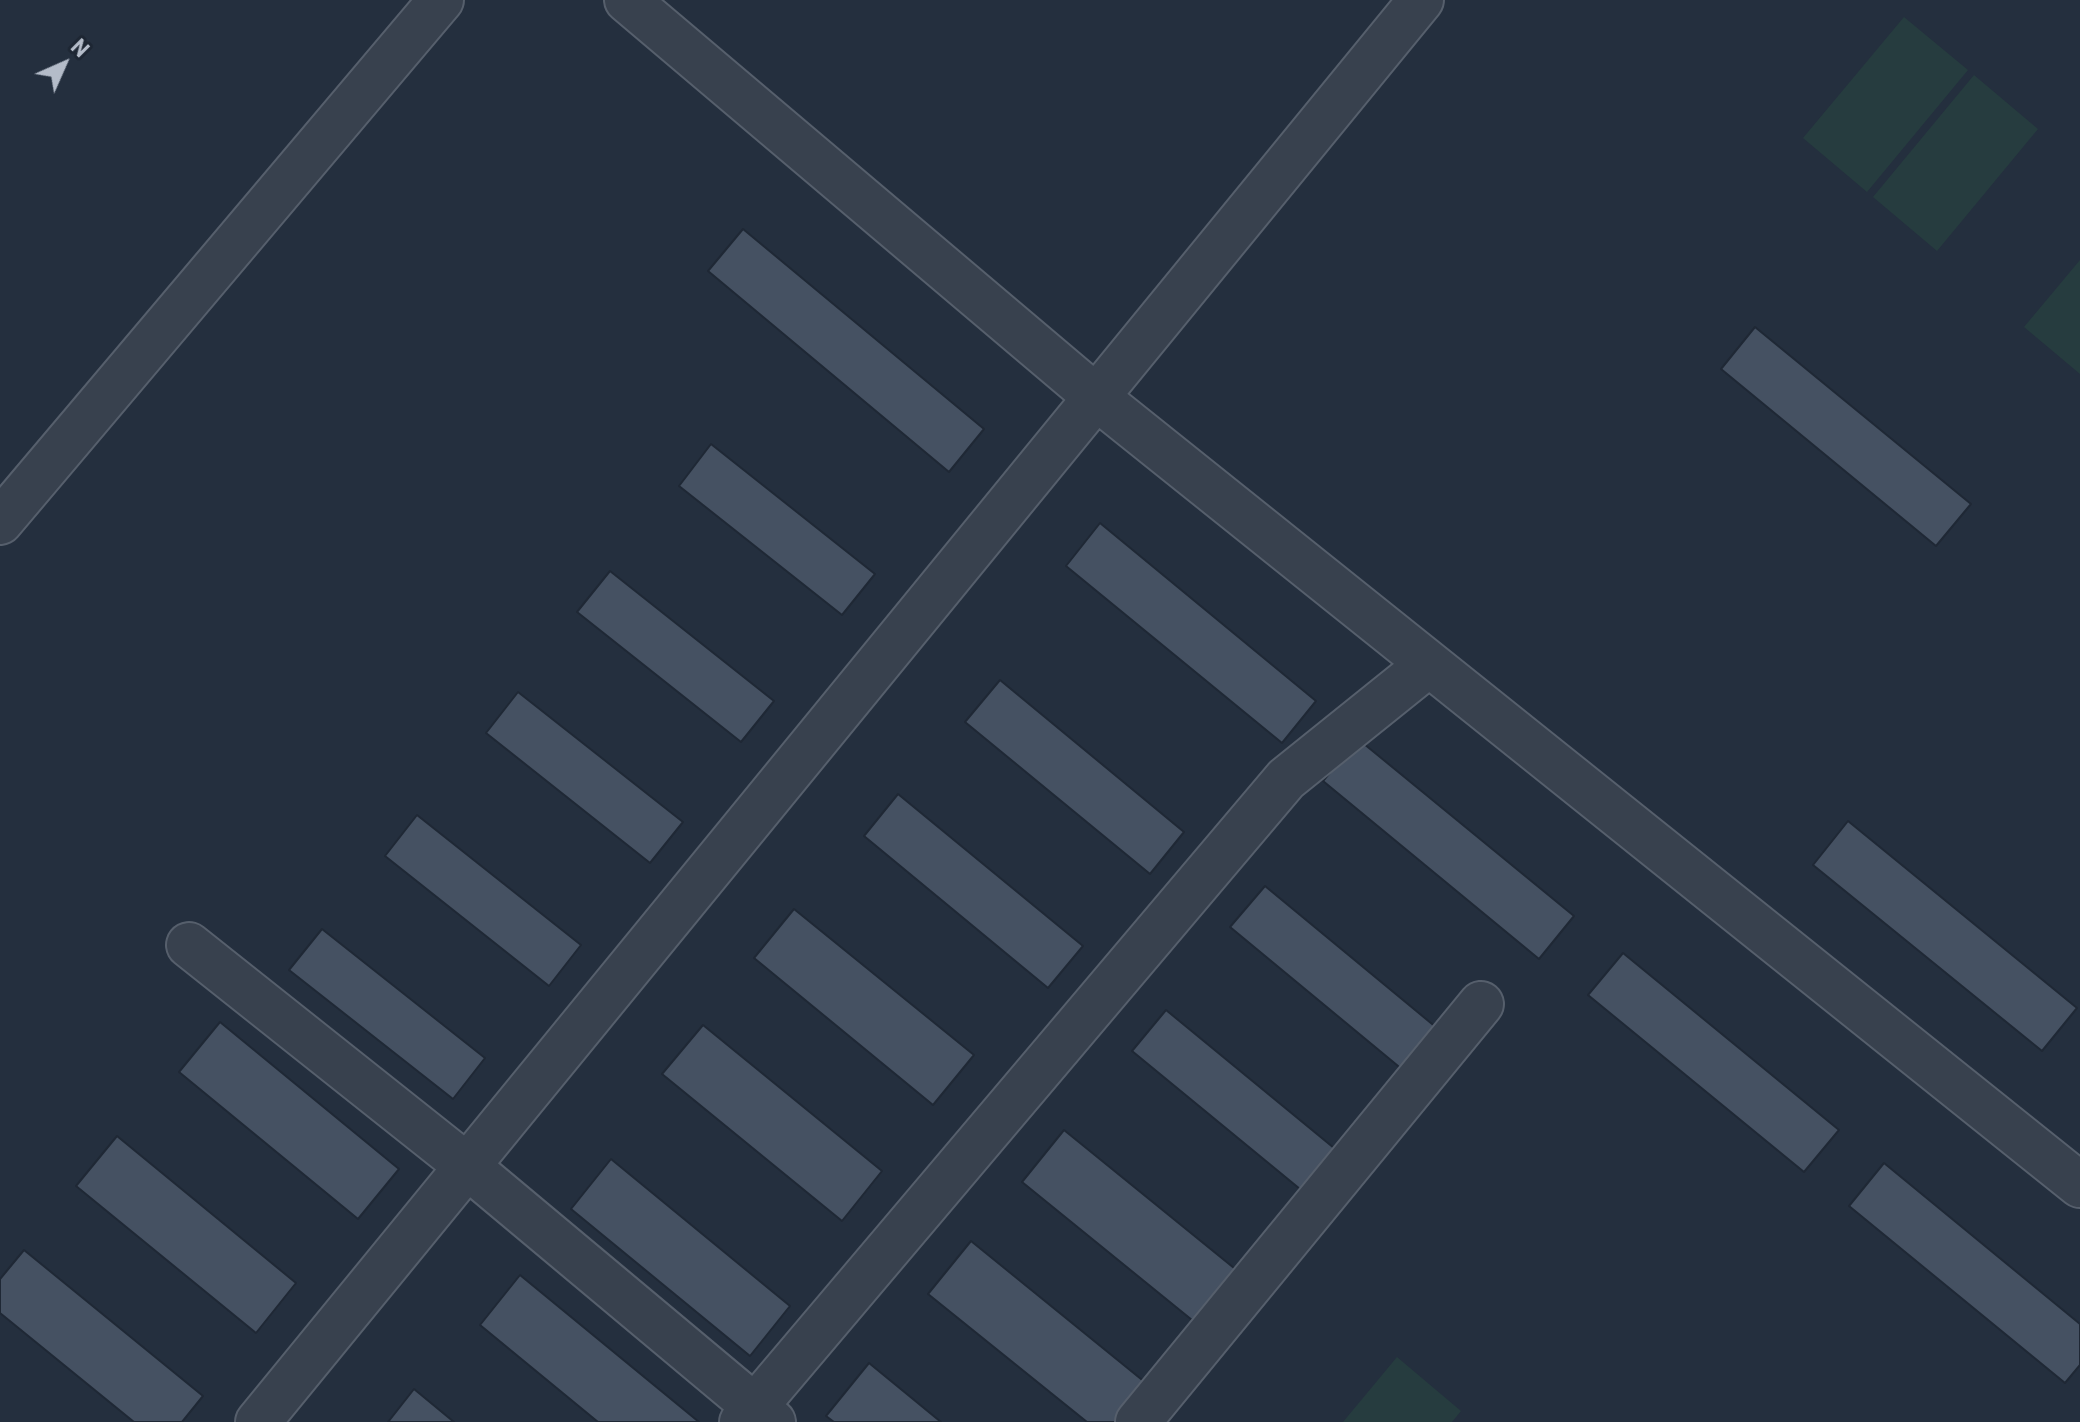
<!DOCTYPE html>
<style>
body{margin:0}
#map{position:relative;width:2080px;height:1422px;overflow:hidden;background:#242f3e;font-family:Barlow,sans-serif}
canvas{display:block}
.north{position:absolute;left:24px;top:24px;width:80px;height:80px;-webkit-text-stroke:6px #1d2633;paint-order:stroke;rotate:45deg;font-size:22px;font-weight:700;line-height:32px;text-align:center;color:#b4bcc9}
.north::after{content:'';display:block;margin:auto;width:28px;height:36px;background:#b4bcc9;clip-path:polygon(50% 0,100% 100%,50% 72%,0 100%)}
</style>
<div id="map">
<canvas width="2080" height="1422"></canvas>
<div class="north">N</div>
</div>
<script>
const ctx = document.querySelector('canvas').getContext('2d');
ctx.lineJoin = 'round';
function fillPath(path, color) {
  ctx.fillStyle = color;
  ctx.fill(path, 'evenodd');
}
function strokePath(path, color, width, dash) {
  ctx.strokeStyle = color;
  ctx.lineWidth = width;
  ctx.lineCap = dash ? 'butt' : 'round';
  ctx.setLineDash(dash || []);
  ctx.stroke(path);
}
fillPath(new Path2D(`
 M 1904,17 L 1968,70 L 1867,192 L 1803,138 Z
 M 1974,75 L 2038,129 L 1937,251 L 1873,197 Z
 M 2080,260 L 2080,374 L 2024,327 Z
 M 1397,1357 L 1461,1411 L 1452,1422 L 1343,1422 Z`), '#263c3f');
const building = new Path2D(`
 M 743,229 L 984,429 L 949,472 L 708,271 Z
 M 1755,327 L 1971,504 L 1936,546 L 1721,369 Z
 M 711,444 L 875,574 L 842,615 L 679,486 Z
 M 1100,523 L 1316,701 L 1282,743 L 1066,566 Z
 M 610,571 L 774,701 L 741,742 L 577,612 Z
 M 1000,680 L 1184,832 L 1150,874 L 965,722 Z
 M 518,692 L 683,822 L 650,863 L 486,733 Z
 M 1358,739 L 1574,916 L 1539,959 L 1323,781 Z
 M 898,794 L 1083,946 L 1048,988 L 864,836 Z
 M 417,815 L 581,945 L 549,986 L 385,856 Z
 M 1848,821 L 2077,1008 L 2042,1051 L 1813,865 Z
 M 1265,886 L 1449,1038 L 1415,1080 L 1230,927 Z
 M 794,909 L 974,1055 L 933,1105 L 754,958 Z
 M 322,929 L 485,1058 L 453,1099 L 289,970 Z
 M 1623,953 L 1839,1130 L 1804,1172 L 1588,995 Z
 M 1166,1010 L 1351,1162 L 1317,1203 L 1132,1051 Z
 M 220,1022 L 399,1169 L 358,1219 L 179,1072 Z
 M 703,1025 L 882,1171 L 842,1221 L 662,1074 Z
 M 1064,1130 L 1250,1281 L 1208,1333 L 1022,1182 Z
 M 117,1136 L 296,1283 L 256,1333 L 76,1186 Z
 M 611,1159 L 790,1306 L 750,1356 L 571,1209 Z
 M 1884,1163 L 2080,1324 L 2080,1365 L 2065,1383 L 1849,1206 Z
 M 971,1241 L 1157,1392 L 1133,1422 L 1087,1422 L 928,1294 Z
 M 24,1250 L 203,1396 L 182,1422 L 134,1422 L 0,1313 L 0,1279 Z
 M 520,1275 L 699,1422 L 598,1422 L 480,1325 Z
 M 869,1363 L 941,1422 L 834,1422 L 826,1416 Z
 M 414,1389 L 454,1422 L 388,1422 Z`);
fillPath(building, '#455162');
strokePath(building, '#1f2835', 2);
const minor = new Path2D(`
 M 627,0 L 1096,397 L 2080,1185
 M 0,522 L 441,0
 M 189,945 L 467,1166 L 773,1422
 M 258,1422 L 1421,0
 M 742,1422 L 1286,779 L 1429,664
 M 1138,1422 L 1481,1004`);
strokePath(minor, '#565f6c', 48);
strokePath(minor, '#38414e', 44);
</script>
